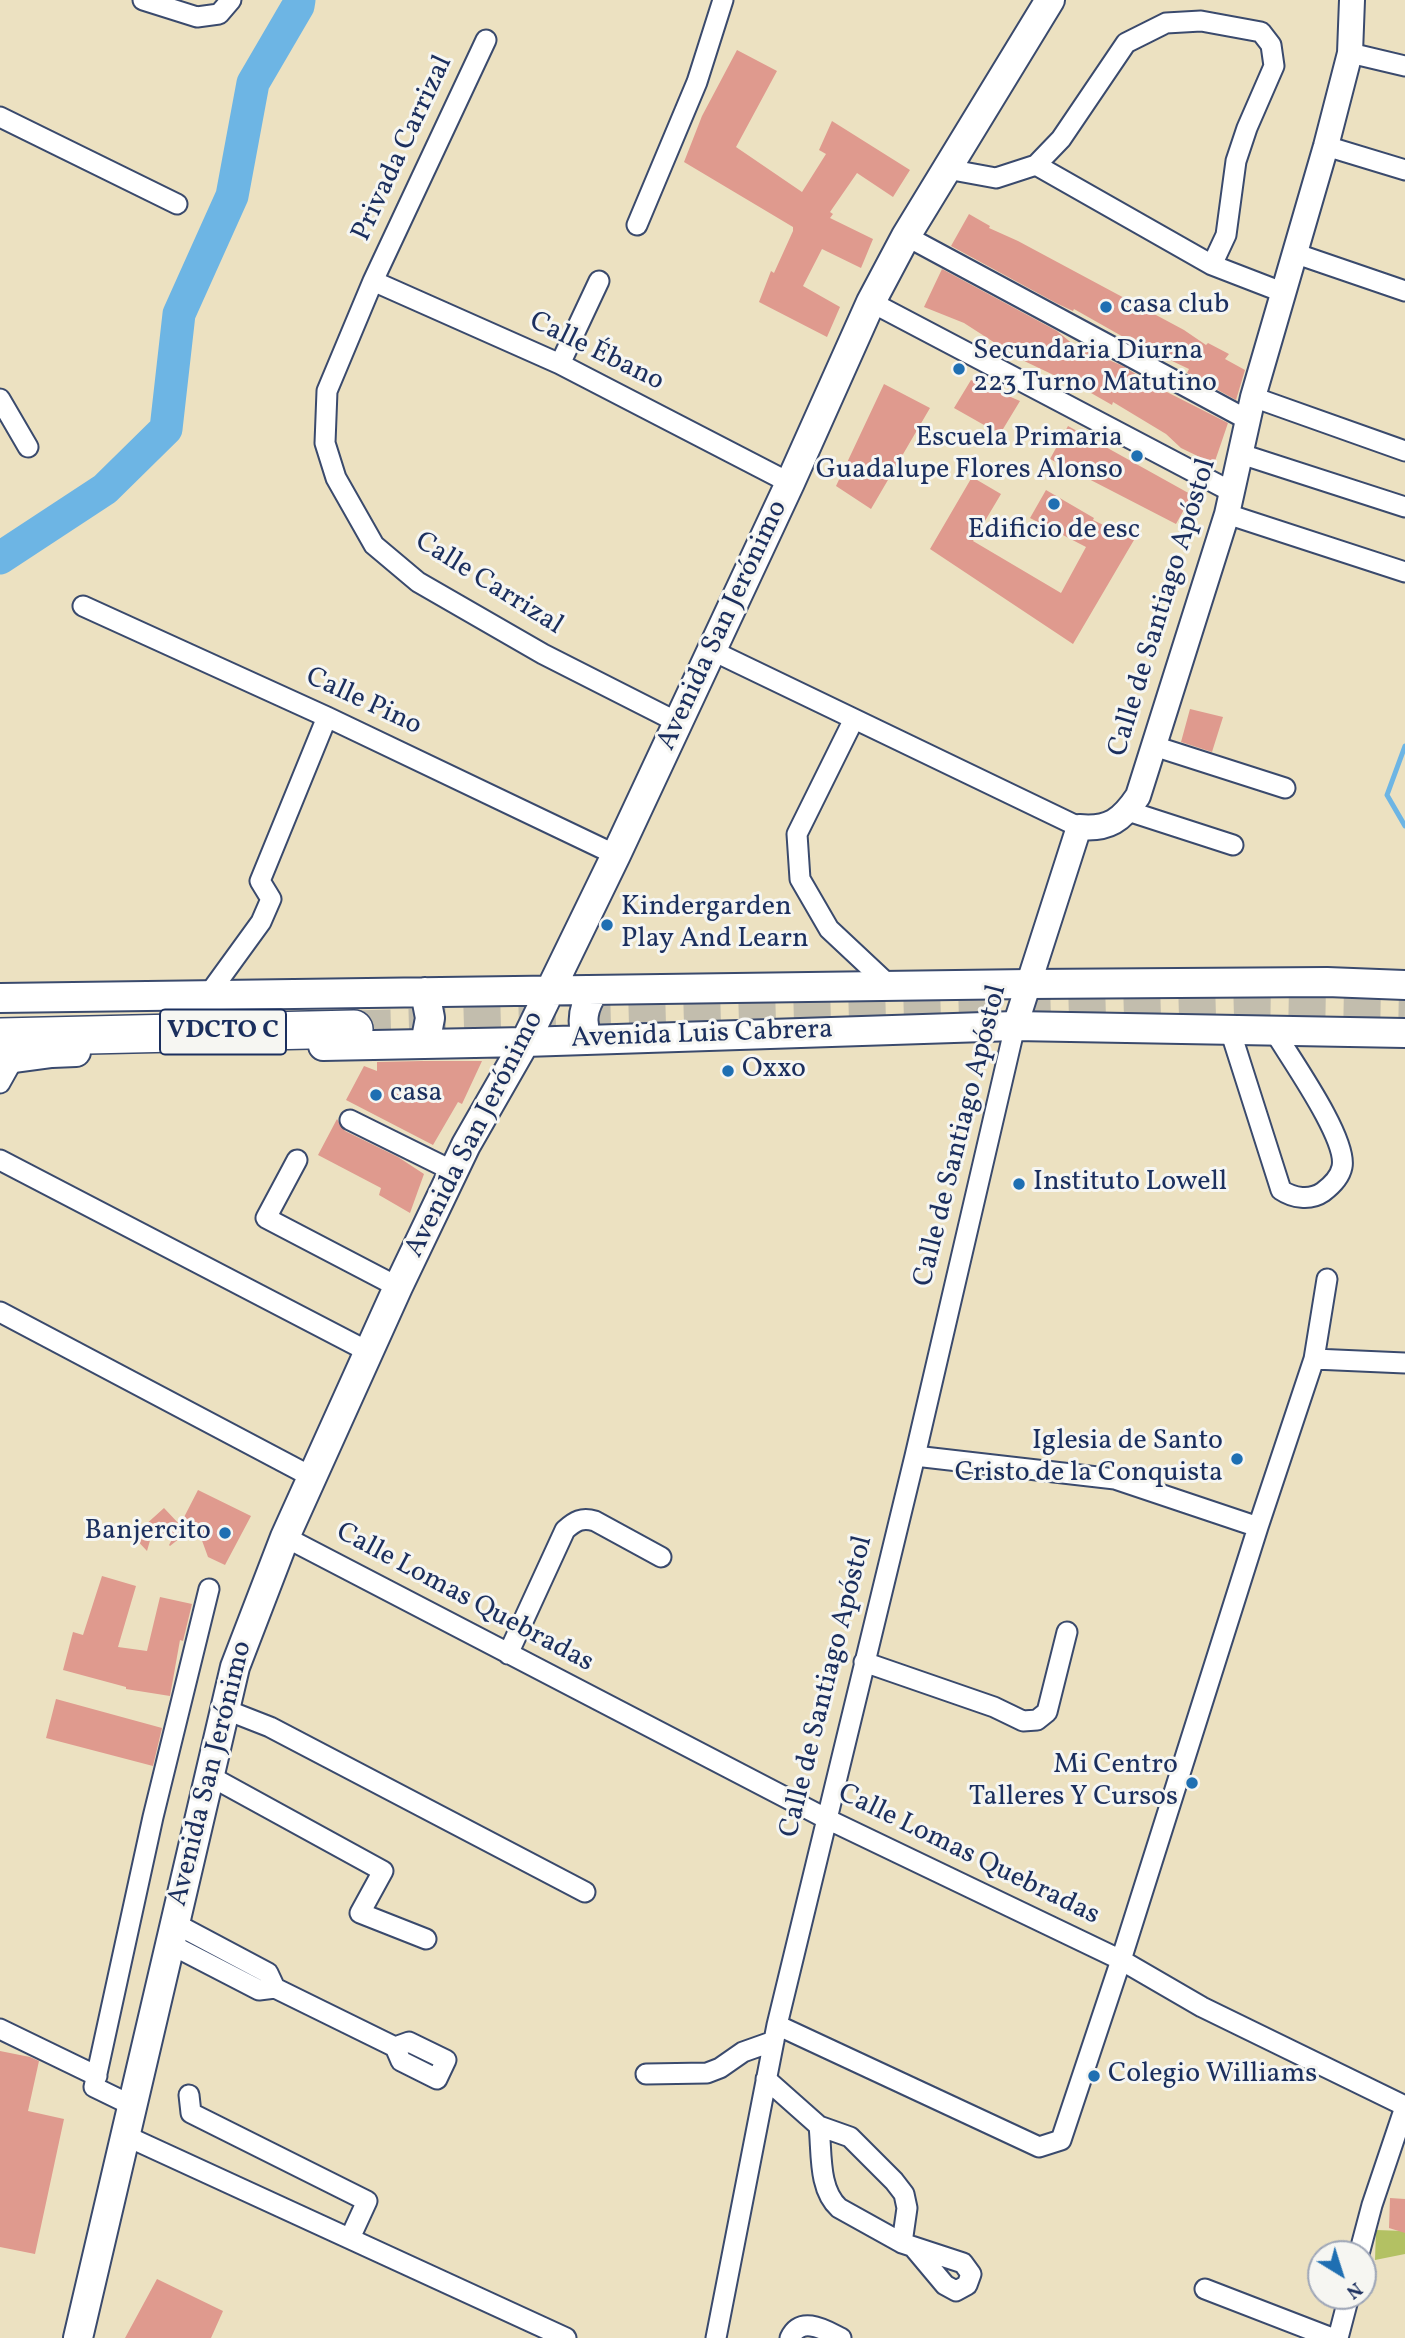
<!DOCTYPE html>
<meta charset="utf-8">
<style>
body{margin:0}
#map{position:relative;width:1405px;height:2338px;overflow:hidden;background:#ece1c1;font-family:Vollkorn,serif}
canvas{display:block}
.north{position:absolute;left:1307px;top:2240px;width:70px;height:70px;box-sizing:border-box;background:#f6f6f2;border:2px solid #9ea6b7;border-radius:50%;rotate:142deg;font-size:19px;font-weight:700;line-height:28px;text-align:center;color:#1b2f5e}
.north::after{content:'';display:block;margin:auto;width:24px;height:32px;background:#1f6fb2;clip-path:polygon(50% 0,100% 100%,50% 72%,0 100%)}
</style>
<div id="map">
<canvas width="1405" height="2338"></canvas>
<div class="north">N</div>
</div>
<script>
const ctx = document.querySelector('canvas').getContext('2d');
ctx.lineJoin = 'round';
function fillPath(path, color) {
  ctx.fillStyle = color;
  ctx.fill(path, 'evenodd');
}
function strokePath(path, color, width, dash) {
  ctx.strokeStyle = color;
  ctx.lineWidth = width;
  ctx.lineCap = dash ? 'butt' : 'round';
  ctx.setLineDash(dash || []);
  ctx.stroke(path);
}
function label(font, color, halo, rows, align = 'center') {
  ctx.font = font + ' Vollkorn,serif';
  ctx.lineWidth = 6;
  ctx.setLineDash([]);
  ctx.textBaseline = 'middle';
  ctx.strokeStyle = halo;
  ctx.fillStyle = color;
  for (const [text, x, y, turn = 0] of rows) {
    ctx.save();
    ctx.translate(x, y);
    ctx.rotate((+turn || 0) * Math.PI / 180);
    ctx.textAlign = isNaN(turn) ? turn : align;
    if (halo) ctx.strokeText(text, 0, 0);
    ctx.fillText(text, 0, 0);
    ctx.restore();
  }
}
fillPath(new Path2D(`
 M 1376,2230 L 1405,2231 L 1405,2254 L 1375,2260 Z`), '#b3c163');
strokePath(new Path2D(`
 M 1405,746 L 1387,795 L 1405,826`), '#6db5e4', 5);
strokePath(new Path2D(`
 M 0,558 L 105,489 L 166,429 L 179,314 L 232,196 L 253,83 L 298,6 L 299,0`), '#6db5e4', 33);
fillPath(new Path2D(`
 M 737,50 L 777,71 L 736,147 L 802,192 L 826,154 L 819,150 L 832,121 L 910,170 L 893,197 L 857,173 L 830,212 L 833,214 L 830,218 L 873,239 L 861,268 L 822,249 L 803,286 L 840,307 L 827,337 L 759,302 L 771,271 L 774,273 L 793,231 L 793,227 L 684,162 L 702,116 Z
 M 969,214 L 990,226 L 989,228 L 1018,241 L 1184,330 L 1206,345 L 1208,343 L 1229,354 L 1225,359 L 1245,370 L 1236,400 L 1187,373 L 1189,369 L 1134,343 L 1074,309 L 1073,311 L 1056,303 L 951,246 Z
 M 942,269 L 1057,331 L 1074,345 L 1123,366 L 1155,386 L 1228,423 L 1214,464 L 1181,448 L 1166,434 L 1113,402 L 1112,405 L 1063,377 L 1062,379 L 1020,359 L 964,323 L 924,307 Z
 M 971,380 L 1020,401 L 1000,434 L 954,408 Z
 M 884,384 L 930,408 L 871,509 L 836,486 Z
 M 1068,426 L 1192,495 L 1176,524 L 1050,459 Z
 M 972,477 L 1001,494 L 973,541 L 1061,593 L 1086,547 L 1030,518 L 1046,490 L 1094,518 L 1093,520 L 1134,540 L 1073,644 L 930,549 Z
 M 1190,709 L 1223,717 L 1212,752 L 1181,742 Z
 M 422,1061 L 482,1061 L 462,1104 L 458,1102 L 433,1145 L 346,1100 L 364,1066 L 377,1071 L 377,1062 Z
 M 337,1119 L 345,1131 L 398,1157 L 424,1174 L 410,1213 L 379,1195 L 381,1188 L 318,1155 Z
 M 198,1490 L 251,1516 L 225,1565 L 208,1557 L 196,1524 L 186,1532 L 194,1541 L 180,1538 L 170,1546 L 169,1545 L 174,1536 L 153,1530 L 147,1551 L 133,1536 L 164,1508 L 180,1525 Z
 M 102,1576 L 136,1586 L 118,1647 L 147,1651 L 160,1597 L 192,1604 L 183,1641 L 180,1640 L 170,1696 L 126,1689 L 126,1687 L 63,1670 L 73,1632 L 83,1635 Z
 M 56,1699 L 162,1728 L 153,1766 L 46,1738 Z
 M 0,2051 L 30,2057 L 39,2061 L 28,2111 L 64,2119 L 35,2254 L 0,2247 Z
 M 1390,2198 L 1405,2199 L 1405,2233 L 1389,2228 Z
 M 157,2279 L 223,2311 L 211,2338 L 125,2338 Z`), '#df9a8e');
strokePath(new Path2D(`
 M 354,1029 L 1240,1004 L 1405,1007`), '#c2bdad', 37, [37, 18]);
const minor = new Path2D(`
 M 143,0 L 197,17 L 219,14 L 231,0
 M 486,40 L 373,281 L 327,391 L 325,443 L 336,478 L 374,545 L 418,582 L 543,654 L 679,723
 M 1350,53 L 1405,66
 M 0,117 L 177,204
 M 1326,146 L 1405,170
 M 1036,165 L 1212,265 L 1282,292
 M 947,169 L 996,178 L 1036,165 L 1061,139 L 1126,43 L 1166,23 L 1201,21 L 1261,32 L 1271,45 L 1274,66 L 1247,128 L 1236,161 L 1226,235 L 1212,265
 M 637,225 L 697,82 L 723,0
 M 906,236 L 1248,420
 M 1294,253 L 1405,291
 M 373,281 L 560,364 L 790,483
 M 871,302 L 1232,492
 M 560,364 L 599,281
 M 1253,397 L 1405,451
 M 0,399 L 28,447
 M 1241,454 L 1405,507
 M 1227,514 L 1405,572
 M 83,606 L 327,717 L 616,855
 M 713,651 L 1079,827
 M 854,719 L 797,834 L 800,879 L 829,929 L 892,988
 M 1154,746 L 1285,788
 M 1128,811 L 1233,845
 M 208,995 L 261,922 L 271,899 L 260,881 L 327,717
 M 1230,1030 L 1281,1190 C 1293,1198 1310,1201 1323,1192 C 1331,1186 1340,1177 1342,1167 C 1348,1139 1290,1058 1274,1031
 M 0,1083 L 14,1058
 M 350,1120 L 453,1171
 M 0,1160 L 369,1352
 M 297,1160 L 266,1218 L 398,1287
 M 0,1312 L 312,1477
 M 1314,1359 L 1405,1363
 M 915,1456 L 1115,1479 L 1258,1527
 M 285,1537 L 827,1819 L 1121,1960 L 1202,2007 L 1405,2106
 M 508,1654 L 565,1530 C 575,1521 582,1517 595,1521 L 661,1557
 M 864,1662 L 994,1707 L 1023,1721 L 1037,1720 L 1047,1712 L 1067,1632
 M 224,1709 L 270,1727 L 585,1892
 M 208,1775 L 383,1871 L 360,1913 L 426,1939
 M 174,1923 L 268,1973 L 275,1988
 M 170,1944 L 259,1990 L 275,1988 L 395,2047 L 401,2061 L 437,2079 L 446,2060 L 409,2042 L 395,2047
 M 777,2025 L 1039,2147 L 1061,2140 L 1121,1960 L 1258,1527 L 1314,1359 L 1327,1279
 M 0,2029 L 97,2076
 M 646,2074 L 707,2073 L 720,2068 L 743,2052 L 774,2041
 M 766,2079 L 819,2126 L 850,2137 L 894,2181 L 904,2194 L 907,2208 L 902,2243
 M 189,2095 L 191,2113 L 367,2201 L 350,2238
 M 131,2105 L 94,2087 L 153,1817 L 209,1589
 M 819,2126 C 822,2152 818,2189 839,2208 L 902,2243 L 963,2263 L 971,2274 L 967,2285 L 956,2291 L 945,2285 L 914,2248
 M 124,2135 L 566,2338
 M 1359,2254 L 1372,2205 L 1405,2107
 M 1205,2289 L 1332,2338
 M 716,2338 L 777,2025 L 915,1456 L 1015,1026
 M 790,2338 C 801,2315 825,2330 841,2338
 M 1338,2338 L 1349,2296`);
const tertiary = new Path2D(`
 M 1015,1026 L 1079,827 C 1109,830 1122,820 1138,796 L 1227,514 L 1253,397 L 1326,146 L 1350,53 L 1352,0`);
const secondary = new Path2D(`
 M 425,992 L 430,1018 L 425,1044
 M 0,998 L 1029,984 L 1327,982 L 1405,985
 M 588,1040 C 580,1022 583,1007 594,991
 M 323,1046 L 525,1042 L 1015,1026 L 1405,1033
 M 0,1060 L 52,1053 L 76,1052
 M 78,2338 L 235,1667 L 285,1537 L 398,1287 L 466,1145 L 525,1042 L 616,855 L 790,483 L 871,302 L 906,236 L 1050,0`);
const motorway = new Path2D(`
 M 0,1037 L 354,1029`);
strokePath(minor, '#3a4a6d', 23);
strokePath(tertiary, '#3a4a6d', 28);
strokePath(secondary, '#3a4a6d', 32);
strokePath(motorway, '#3a4a6d', 40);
strokePath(minor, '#fff', 19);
strokePath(tertiary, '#fff', 24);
strokePath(secondary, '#fff', 28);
strokePath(motorway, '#fff', 37);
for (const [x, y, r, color] of [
 [1106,307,7,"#1f6fb2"],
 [959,369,7,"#1f6fb2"],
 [1137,456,7,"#1f6fb2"],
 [1054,504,7,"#1f6fb2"],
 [607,925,7,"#1f6fb2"],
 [728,1071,7,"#1f6fb2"],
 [376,1095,7,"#1f6fb2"],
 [1019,1184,7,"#1f6fb2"],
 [1237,1459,7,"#1f6fb2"],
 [225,1533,7,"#1f6fb2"],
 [1192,1783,7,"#1f6fb2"],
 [1094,2076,7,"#1f6fb2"]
]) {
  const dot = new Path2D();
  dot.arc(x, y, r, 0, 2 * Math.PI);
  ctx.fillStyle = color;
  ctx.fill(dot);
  strokePath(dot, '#f6f6f2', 2.5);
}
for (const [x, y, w] of [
 [223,1032,126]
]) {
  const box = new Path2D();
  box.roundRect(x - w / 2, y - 22.5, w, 45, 5);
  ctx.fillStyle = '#f6f6f2';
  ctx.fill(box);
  strokePath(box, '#1b2f5e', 2);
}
label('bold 26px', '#1b2f5e', null, [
 ["VDCTO C",223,1032]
]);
label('28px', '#1b2f5e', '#f6f6f2', [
 ["Privada Carrizal",404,149,-65],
 ["Calle Ébano",596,353,26],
 ["Calle Carrizal",488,585,32],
 ["Calle de Santiago Apóstol",1164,608,-73],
 ["Avenida San Jerónimo",724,626,-65],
 ["Calle Pino",363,703,25],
 ["Avenida Luis Cabrera",702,1036,-2],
 ["Avenida San Jerónimo",476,1135,-63],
 ["Calle de Santiago Apóstol",962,1136,-76],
 ["Calle Lomas Quebradas",464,1599,28],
 ["Calle de Santiago Apóstol",828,1687,-76],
 ["Avenida San Jerónimo",212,1774,-76],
 ["Calle Lomas Quebradas",968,1856,26]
]);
label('28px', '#1b2f5e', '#f6f6f2', [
 ["casa club",1120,307],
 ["Secundaria Diurna",973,353],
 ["223 Turno Matutino",973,385],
 ["Escuela Primaria",1123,440,"right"],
 ["Guadalupe Flores Alonso",1123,472,"right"],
 ["Edificio de esc",1054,532,"center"],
 ["Kindergarden",621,909],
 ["Play And Learn",621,941],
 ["Oxxo",742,1071],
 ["casa",390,1095],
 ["Instituto Lowell",1033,1184],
 ["Iglesia de Santo",1223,1443,"right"],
 ["Cristo de la Conquista",1223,1475,"right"],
 ["Banjercito",211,1533,"right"],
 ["Mi Centro",1178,1767,"right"],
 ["Talleres Y Cursos",1178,1799,"right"],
 ["Colegio Williams",1108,2076]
], 'left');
</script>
